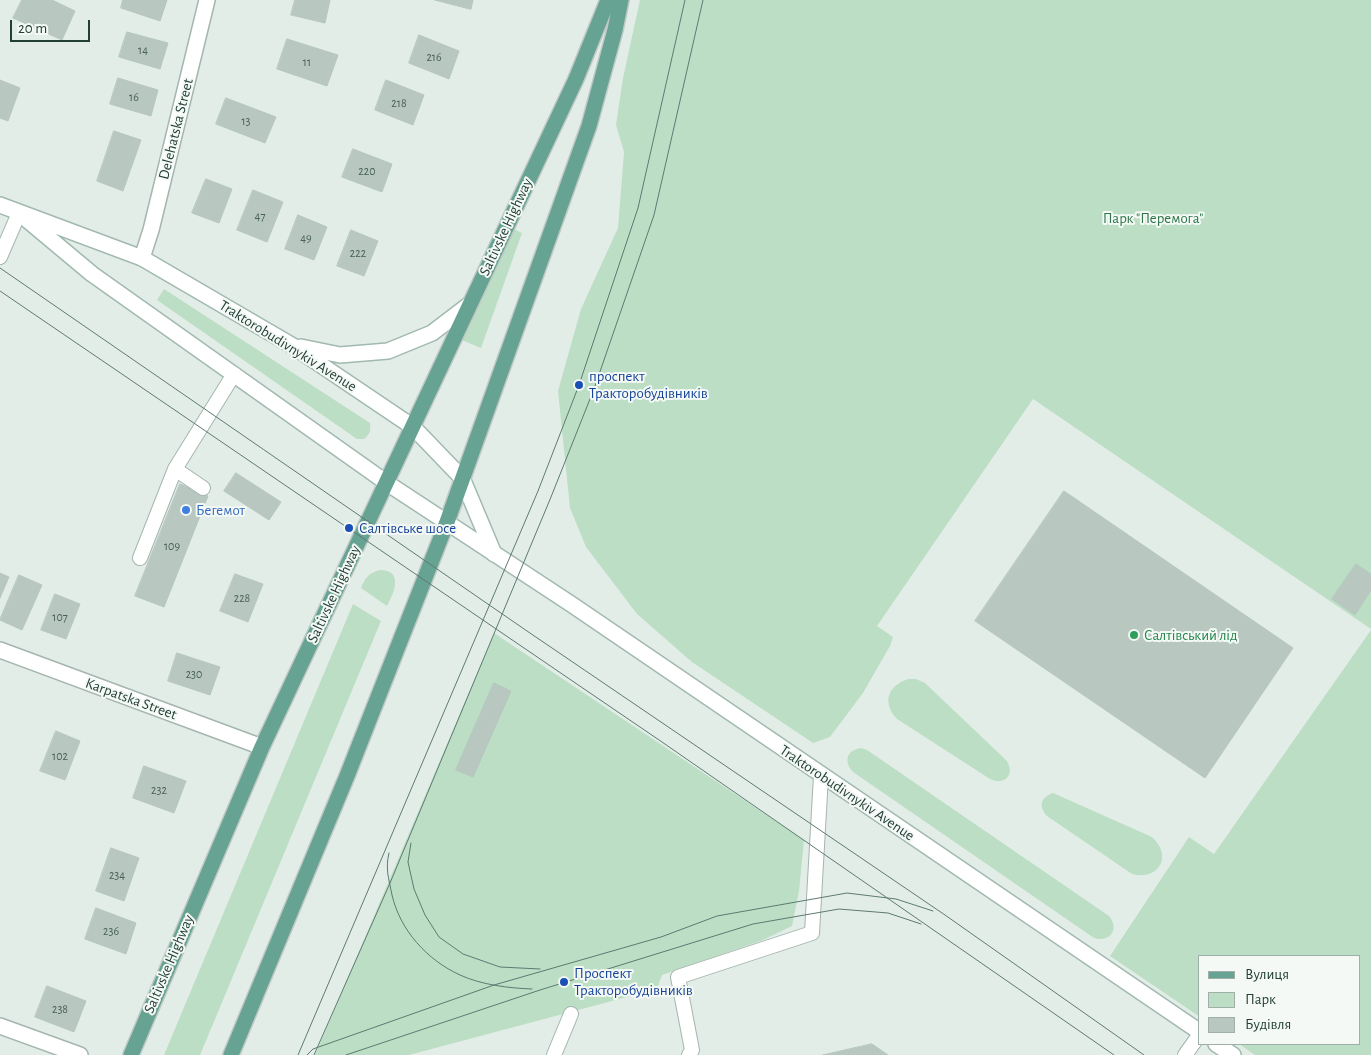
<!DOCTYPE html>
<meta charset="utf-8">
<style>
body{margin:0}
#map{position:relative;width:1371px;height:1055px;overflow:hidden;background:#e3ede8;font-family:"Alegreya Sans",sans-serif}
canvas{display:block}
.legend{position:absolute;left:1198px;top:955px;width:162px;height:90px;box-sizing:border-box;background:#f4f9f6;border:1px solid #a0afa9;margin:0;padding:6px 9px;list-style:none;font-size:15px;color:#223f36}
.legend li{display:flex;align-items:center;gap:10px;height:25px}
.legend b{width:25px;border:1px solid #a0afa9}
.scale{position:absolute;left:10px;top:20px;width:80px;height:22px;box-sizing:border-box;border:2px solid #223f36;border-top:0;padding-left:6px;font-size:15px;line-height:18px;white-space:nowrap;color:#223f36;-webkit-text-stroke:4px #f4f9f6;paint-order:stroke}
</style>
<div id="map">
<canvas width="1371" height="1055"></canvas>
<ul class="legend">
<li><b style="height:6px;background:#67a392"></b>Вулиця</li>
<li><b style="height:14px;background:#bcdec4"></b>Парк</li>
<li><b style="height:14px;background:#b8c8c1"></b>Будівля</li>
</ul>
<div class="scale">20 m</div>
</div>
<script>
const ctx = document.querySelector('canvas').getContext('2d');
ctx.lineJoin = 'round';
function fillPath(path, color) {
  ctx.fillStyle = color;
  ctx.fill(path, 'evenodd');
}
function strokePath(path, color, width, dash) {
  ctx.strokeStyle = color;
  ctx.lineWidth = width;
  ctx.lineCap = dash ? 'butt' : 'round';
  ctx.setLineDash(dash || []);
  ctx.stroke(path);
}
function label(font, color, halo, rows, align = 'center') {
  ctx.font = font + ' "Alegreya Sans",sans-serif';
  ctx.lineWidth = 4;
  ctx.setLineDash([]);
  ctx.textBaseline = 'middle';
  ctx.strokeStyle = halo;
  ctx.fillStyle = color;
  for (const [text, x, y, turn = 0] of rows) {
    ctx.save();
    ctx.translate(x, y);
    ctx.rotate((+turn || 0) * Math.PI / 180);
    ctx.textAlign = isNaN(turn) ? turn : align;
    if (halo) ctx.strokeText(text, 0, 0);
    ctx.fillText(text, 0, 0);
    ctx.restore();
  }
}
fillPath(new Path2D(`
 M 640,0 L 1371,0 L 1371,629 L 1033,399 L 877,626 L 893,637 L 890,646 L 863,693 L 830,737 L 813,743 L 692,662 L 637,614 L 586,547 L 570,508 L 558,391 L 581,309 L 618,228 L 624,152 L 616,125 L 623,78 Z
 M 509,227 L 522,233 L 481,348 L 457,338 Z
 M 164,289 L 370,423 C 371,431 370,434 364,439 L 357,439 L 157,300 Z
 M 380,570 C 404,570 394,593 387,606 L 361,588 C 365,578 368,573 380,570 Z
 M 353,604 L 381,621 L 200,1055 L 164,1055 Z
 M 1371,630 L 1371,1055 L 1255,1055 L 1239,1044 L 1360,1044 L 1360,956 L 1200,956 L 1200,1017 L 1110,956 L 1189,837 L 1214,854 Z
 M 494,633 L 804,840 L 799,891 L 792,926 L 763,940 L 662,975 L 657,989 L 409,1055 L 315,1055 Z
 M 908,679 L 916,679 L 925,683 L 1006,760 C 1016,774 1005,786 990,779 L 897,719 C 882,703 887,686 908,679 Z
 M 861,748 L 867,750 L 1109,916 C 1120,929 1110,943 1094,938 L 853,772 C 843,761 847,750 861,748 Z
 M 1053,793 L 1152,837 C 1173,856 1159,881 1132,874 L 1047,816 C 1038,806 1041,797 1053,793 Z`), '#bcdec4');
const building = new Path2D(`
 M 22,0 L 52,0 L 75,11 L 62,40 L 13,18 Z
 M 123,0 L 167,0 L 160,21 L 121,8 Z
 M 295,0 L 330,0 L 325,23 L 291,15 Z
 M 435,0 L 473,0 L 471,9 Z
 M 127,32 L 168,43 L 160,69 L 119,57 Z
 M 419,35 L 459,51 L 449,79 L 409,63 Z
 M 287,39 L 338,55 L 327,86 L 277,69 Z
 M 118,78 L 158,90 L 151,116 L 110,104 Z
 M 0,80 L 20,88 L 8,121 L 0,118 Z
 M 386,80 L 424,95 L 413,125 L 375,110 Z
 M 226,98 L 276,117 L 265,143 L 216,124 Z
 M 114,131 L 141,140 L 123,191 L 97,181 Z
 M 353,149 L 392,164 L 382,192 L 342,177 Z
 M 206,179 L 232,189 L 219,223 L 192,213 Z
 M 253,190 L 283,202 L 267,242 L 237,230 Z
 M 298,215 L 327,227 L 314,260 L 285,249 Z
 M 351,230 L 378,241 L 364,276 L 337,266 Z
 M 236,473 L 281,502 L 269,520 L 224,491 Z
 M 180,484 L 208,496 L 164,607 L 135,596 Z
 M 1064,491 L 1293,648 L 1205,778 L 975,621 Z
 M 1356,564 L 1371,574 L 1371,590 L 1355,615 L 1332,599 Z
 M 0,573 L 9,577 L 0,598 Z
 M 235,574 L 263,584 L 248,622 L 220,611 Z
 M 19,575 L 42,585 L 22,630 L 0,620 Z
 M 55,594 L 80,604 L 66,639 L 41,630 Z
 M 177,653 L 220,667 L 210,695 L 168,681 Z
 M 494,683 L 511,691 L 473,777 L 456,770 Z
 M 56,731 L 80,741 L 65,780 L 40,771 Z
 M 144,766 L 186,781 L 174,813 L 133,798 Z
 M 111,848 L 139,858 L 124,901 L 96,891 Z
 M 96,908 L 136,923 L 126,954 L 85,939 Z
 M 47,986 L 86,1001 L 74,1032 L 35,1017 Z
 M 872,1044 L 888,1055 L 823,1055 Z`);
fillPath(building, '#b8c8c1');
strokePath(building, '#b5c7bf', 1);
const service = new Path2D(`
 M 0,257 L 19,213
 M 175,469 L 234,374
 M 140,558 L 175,469 L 203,488
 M 554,1055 L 571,1014
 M 689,1055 L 692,1050 L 678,977 L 812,933 L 821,776
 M 1185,1055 L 1200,1034`);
const minor = new Path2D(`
 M 142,258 L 151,230 L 207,0
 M 0,650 L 262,747
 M 0,1026 L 80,1055`);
const secondary = new Path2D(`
 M 0,205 L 142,258 L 293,346 L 413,427 L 462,478 L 494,554
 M 19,213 L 92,274 L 387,483 L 571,604 L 1200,1032
 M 301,347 L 340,355 L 388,351 L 432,333 L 470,304
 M 1216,1044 L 1233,1055`);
const primary = new Path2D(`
 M 131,1055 L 262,747 L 576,79 L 608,0
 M 231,1055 L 347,776 L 447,522 L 589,126 L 615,30 L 621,0`);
strokePath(service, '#a5b5af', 16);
strokePath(minor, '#a5b5af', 18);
strokePath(secondary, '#a1b9b0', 18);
strokePath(primary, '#c1c9c7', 18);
strokePath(service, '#fff', 14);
strokePath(minor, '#fff', 15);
strokePath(secondary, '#fff', 15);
strokePath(primary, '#67a392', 15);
strokePath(new Path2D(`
 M 0,268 L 527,631 L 945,915 L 1144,1055
 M 0,291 L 662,742 L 1114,1055
 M 411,843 L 408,862 L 414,889 L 425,915 L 439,937 L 463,954 L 500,967 L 540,969
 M 389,853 C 385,869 389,879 392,895 C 400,930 427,960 460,975 C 482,985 508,988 532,989
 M 298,1055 L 538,491 L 579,385 L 638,208 L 685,0
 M 307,1055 L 313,1049 L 494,985 L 661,937 L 717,916 L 847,893 L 896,899 L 933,911
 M 314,1055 L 390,883 L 551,497 L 594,389 L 654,215 L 703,0
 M 346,1055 L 540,990 L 753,924 L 839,909 L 888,913 L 921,924`), '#5d7a72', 1);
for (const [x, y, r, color] of [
 [579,385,5,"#1a4fb4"],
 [186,510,5,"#3f7fe0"],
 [349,528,5,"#1a4fb4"],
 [1134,635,5,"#2e9e5b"],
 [564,982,5,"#1a4fb4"]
]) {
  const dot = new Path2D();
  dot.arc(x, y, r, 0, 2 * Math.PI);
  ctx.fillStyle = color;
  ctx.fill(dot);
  strokePath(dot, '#f4f9f6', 2);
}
label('12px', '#486159', null, [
 ["14",143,50],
 ["216",434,57],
 ["11",307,62],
 ["16",134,97],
 ["218",399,103],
 ["13",246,121],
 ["220",367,171],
 ["47",260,216],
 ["49",306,238],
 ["222",358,253],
 ["109",172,546],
 ["228",242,598],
 ["107",60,617],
 ["230",194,674],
 ["102",60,756],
 ["232",159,790],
 ["234",117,875],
 ["236",111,931],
 ["238",60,1009]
]);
label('15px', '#223f36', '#f4f9f6', [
 ["Delehatska Street",176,129,-76],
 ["Saltivske Highway",506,227,-65],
 ["Traktorobudivnykiv Avenue",288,346,32],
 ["Saltivske Highway",334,594,-65],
 ["Karpatska Street",131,699,20],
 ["Traktorobudivnykiv Avenue",847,793,34],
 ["Saltivske Highway",169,964,-67]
]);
label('15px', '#2c7647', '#f4f9f6', [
 ["Парк \"Перемога\"",1153,218]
]);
label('15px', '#164399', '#f4f9f6', [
 ["проспект",589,376],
 ["Тракторобудівників",589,393],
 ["Салтівське шосе",359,528],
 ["Проспект",574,973],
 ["Тракторобудівників",574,990]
], 'left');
label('15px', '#366cbe', '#f4f9f6', [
 ["Бегемот",196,510]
], 'left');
label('15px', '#27864d', '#f4f9f6', [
 ["Салтівський лід",1144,635]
], 'left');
</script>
